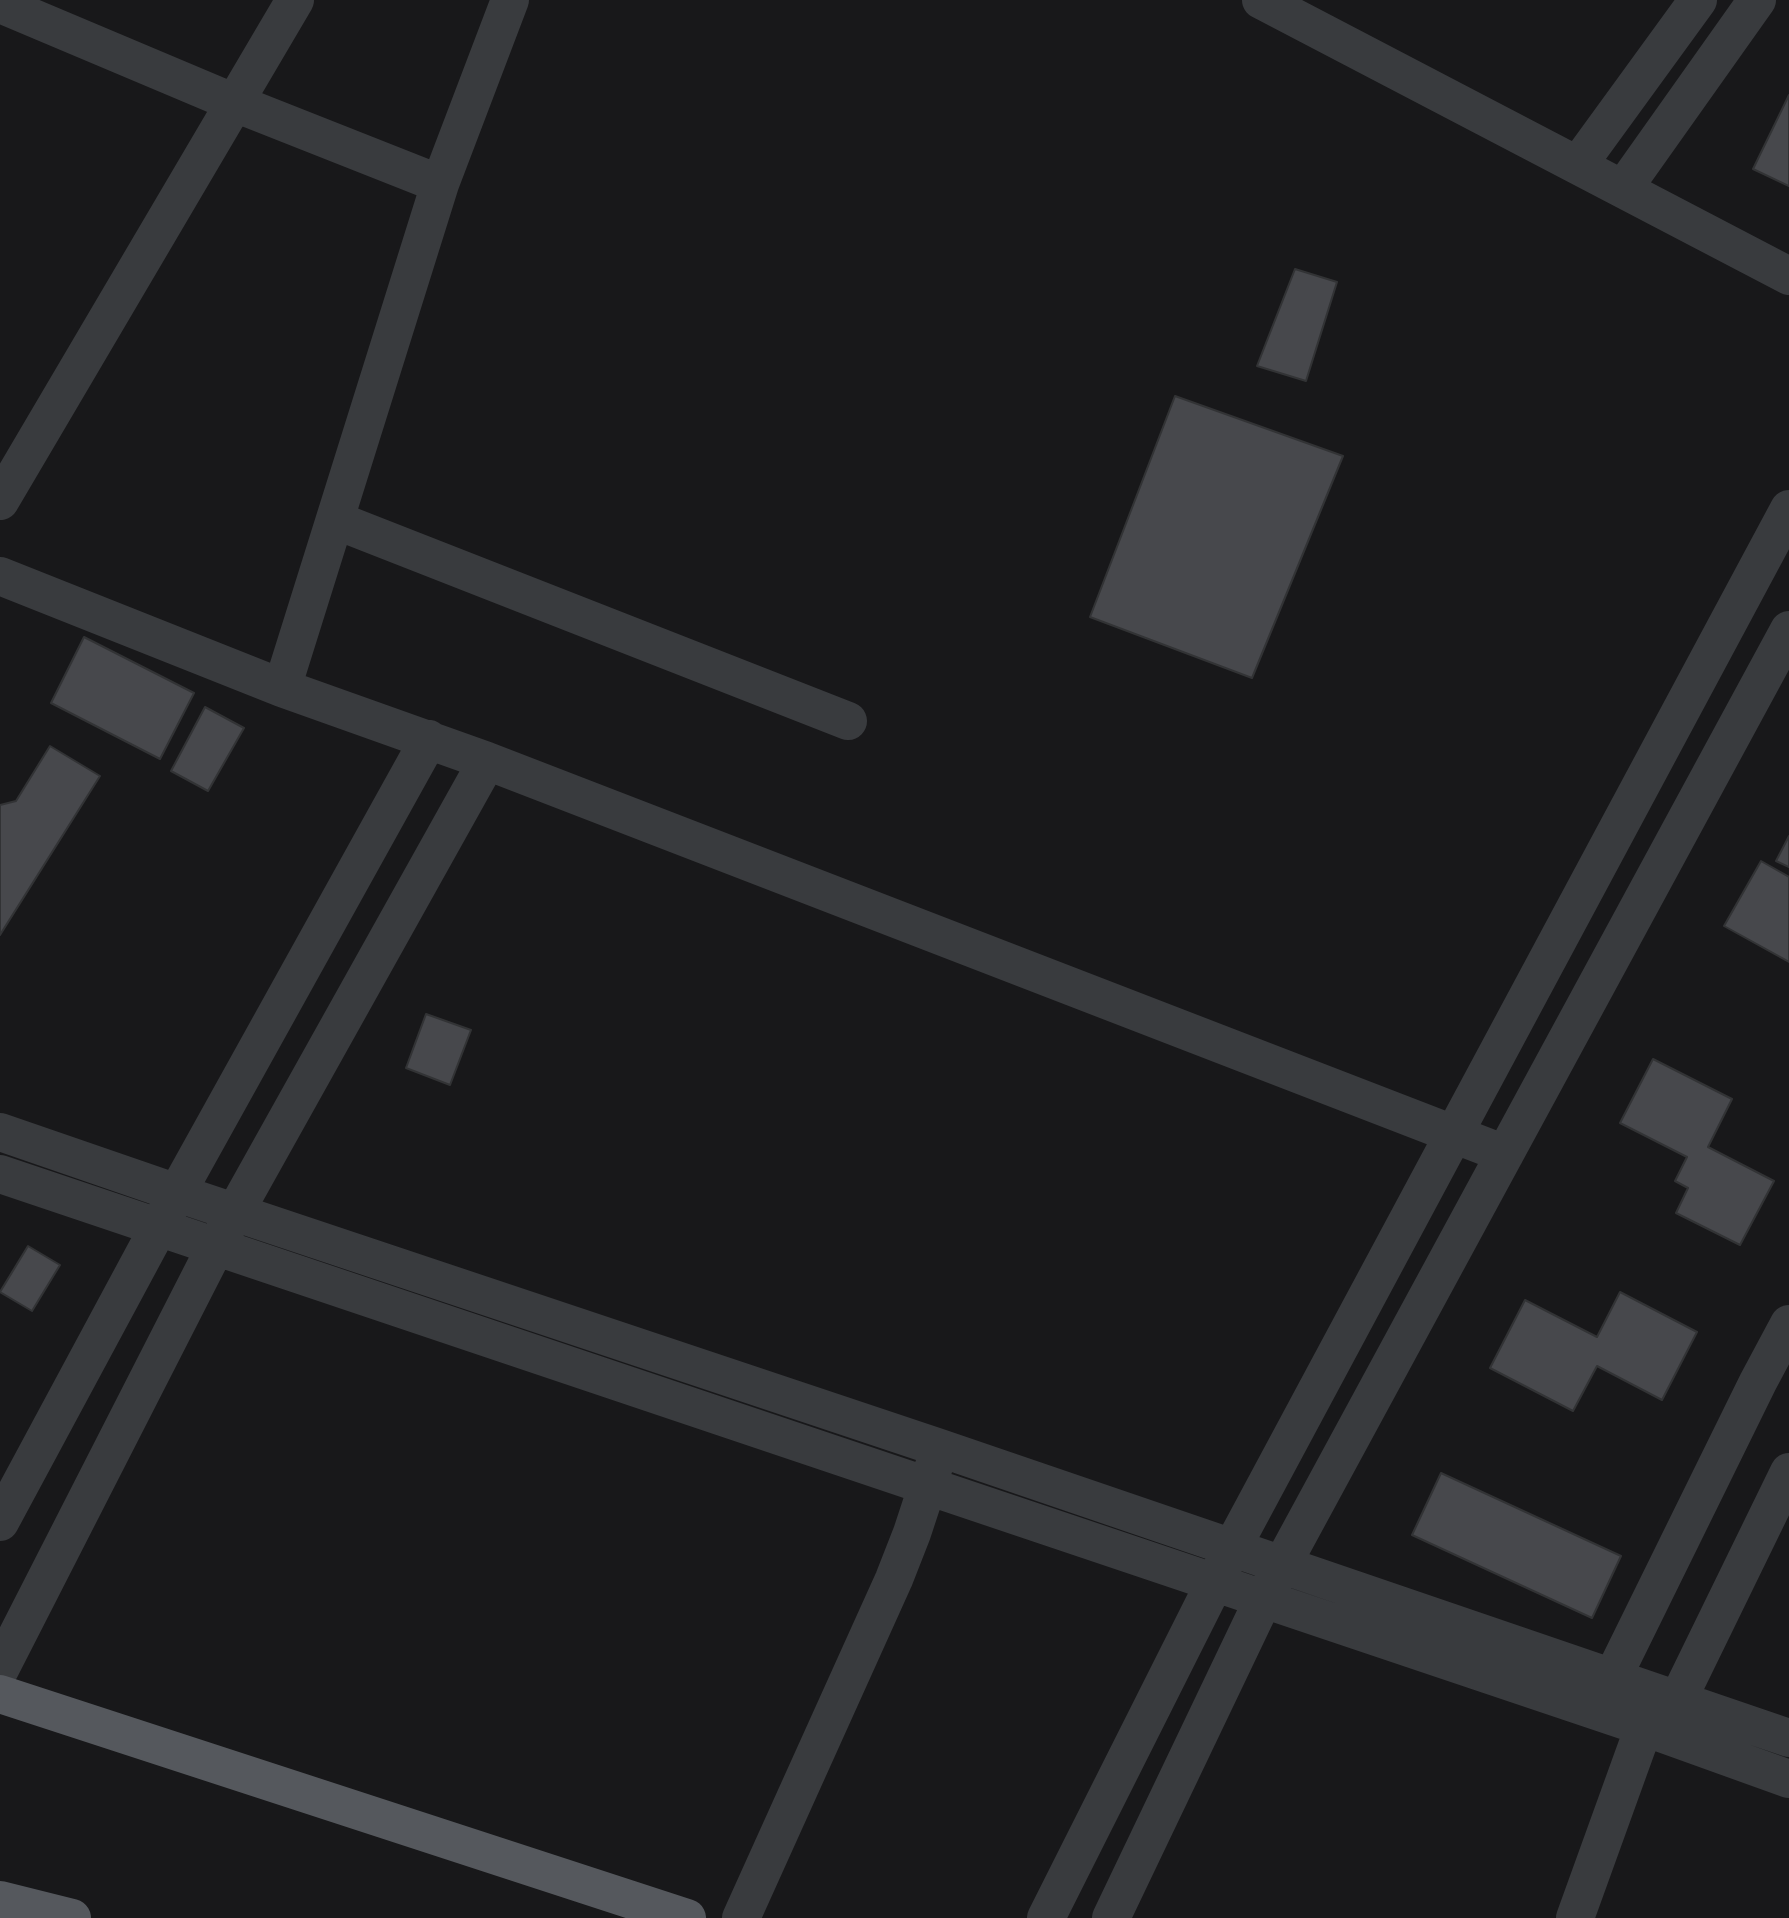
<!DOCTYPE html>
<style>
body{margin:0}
canvas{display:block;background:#18181a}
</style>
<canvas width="1789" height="1918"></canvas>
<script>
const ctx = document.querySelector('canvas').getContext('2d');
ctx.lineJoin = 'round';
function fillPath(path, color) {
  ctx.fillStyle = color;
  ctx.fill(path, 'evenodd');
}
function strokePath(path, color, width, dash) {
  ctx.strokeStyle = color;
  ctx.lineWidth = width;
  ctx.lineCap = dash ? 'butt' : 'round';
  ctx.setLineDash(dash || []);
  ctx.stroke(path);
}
const building = new Path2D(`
 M 1789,95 L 1789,186 L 1753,169 Z
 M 1295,269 L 1337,282 L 1306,381 L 1257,366 Z
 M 1175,396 L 1343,456 L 1252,678 L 1090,617 Z
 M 84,637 L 194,693 L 160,759 L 51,703 Z
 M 205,707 L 244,728 L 208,791 L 171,771 Z
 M 50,746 L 100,776 L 0,935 L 0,805 L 16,801 Z
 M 1789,836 L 1789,867 L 1776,861 Z
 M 1761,861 L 1789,877 L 1789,962 L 1724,926 Z
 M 426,1014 L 471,1030 L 450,1085 L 406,1068 Z
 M 1653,1059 L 1732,1099 L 1708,1147 L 1774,1181 L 1740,1245 L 1676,1213 L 1688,1188 L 1675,1181 L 1687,1157 L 1620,1123 Z
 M 28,1246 L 60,1265 L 32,1311 L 0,1292 Z
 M 1620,1292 L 1697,1332 L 1662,1400 L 1597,1366 L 1573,1411 L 1490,1368 L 1525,1300 L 1597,1337 Z
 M 1441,1473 L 1621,1556 L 1592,1618 L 1412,1535 Z`);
fillPath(building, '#47484c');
strokePath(building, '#323335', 2);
strokePath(new Path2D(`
 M 1261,0 L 1789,276
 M 0,4 L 235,103 L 440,184
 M 1578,165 L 1698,0
 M 1623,189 L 1757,0
 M 0,501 L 295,0
 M 335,520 L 848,721
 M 0,576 L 282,688 L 487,761 L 1505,1154
 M 282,688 L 440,184 L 510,0
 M 0,1132 L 177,1193 L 940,1448 L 1789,1738
 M 0,1174 L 1644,1727 L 1789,1779
 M 0,1522 L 177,1193 L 429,739
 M 0,1669 L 215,1248 L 487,761
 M 1601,1701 L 1758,1382 L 1789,1324
 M 1667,1722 L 1789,1472
 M 741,1918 L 894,1579 L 912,1533 L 935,1463
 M 1046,1918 L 1232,1548 L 1789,509
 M 1111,1918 L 1263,1600 L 1789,630
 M 1575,1918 L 1644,1727`), '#393b3e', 38);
strokePath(new Path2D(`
 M 0,1694 L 687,1918
 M 0,1900 L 72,1918`), '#55585d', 38);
</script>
